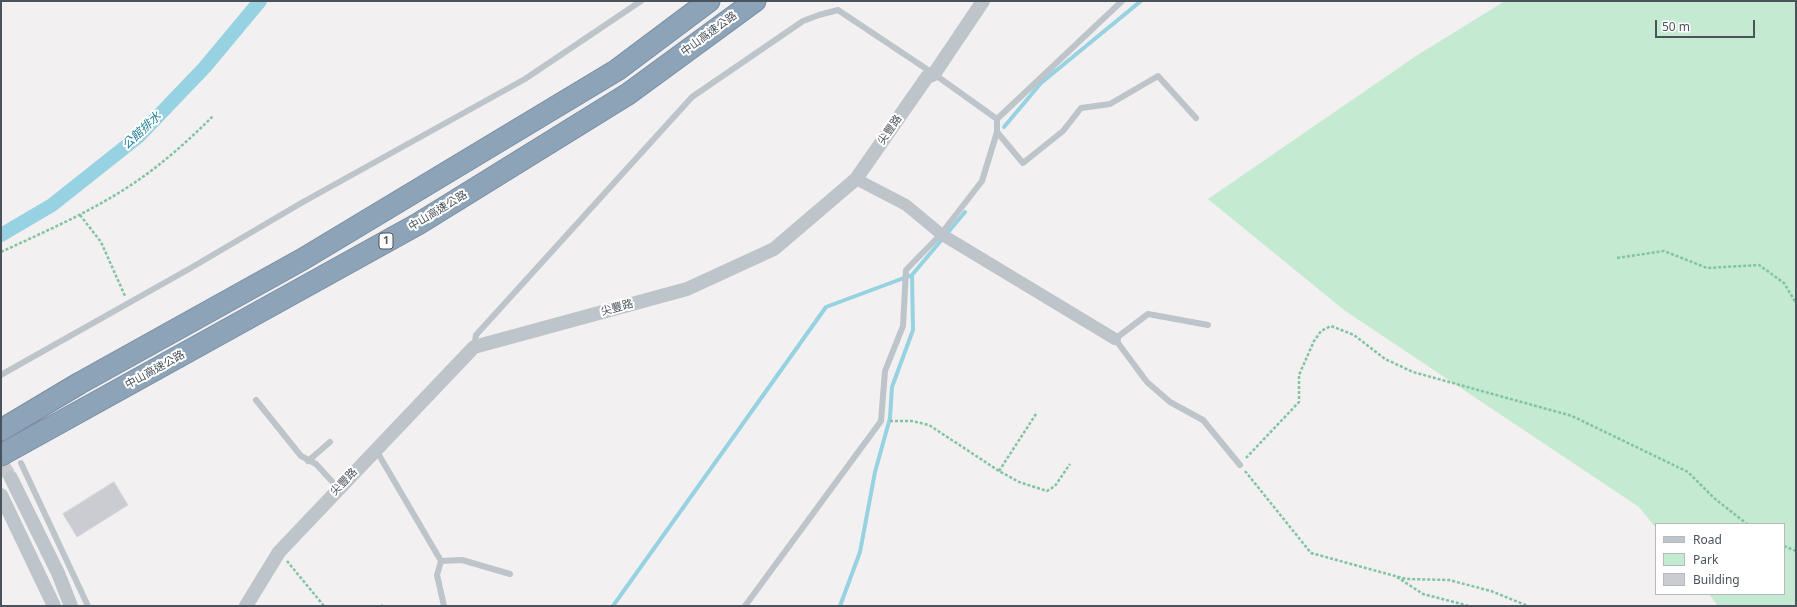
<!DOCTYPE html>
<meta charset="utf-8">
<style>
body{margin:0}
#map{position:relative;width:1797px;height:607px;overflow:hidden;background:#f2f0f0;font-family:"Noto Sans",sans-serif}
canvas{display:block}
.frame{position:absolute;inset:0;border:2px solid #4a535b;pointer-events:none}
.legend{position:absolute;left:1655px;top:523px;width:130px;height:72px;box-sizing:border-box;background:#fff;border:1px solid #b7babd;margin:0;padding:5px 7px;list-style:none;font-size:12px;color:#4a535b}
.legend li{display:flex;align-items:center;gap:8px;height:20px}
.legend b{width:20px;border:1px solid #b7babd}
.scale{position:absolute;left:1655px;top:20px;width:100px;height:18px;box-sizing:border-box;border:2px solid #4a535b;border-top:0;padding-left:5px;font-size:12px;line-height:14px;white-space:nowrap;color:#4a535b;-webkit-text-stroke:3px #fff;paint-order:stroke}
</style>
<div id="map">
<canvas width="1797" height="607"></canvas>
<div class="frame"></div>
<ul class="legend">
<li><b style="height:5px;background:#bdc4ca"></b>Road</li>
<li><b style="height:11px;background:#c4ead2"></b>Park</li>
<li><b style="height:11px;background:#cbccd1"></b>Building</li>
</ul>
<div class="scale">50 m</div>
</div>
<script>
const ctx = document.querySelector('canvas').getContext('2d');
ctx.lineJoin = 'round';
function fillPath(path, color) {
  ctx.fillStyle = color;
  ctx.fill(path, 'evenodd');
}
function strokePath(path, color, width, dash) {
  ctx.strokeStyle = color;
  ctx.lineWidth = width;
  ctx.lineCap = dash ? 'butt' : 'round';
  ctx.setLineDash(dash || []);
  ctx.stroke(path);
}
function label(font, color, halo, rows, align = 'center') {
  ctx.font = font + ' "Noto Sans","Noto Sans TC",sans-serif';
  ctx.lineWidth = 4;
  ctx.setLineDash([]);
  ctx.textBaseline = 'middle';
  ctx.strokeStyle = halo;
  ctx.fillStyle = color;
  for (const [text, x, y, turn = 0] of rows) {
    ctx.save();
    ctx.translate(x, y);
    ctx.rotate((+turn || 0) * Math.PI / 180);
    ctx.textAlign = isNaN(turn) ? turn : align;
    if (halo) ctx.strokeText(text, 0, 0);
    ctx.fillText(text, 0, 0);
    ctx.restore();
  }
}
fillPath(new Path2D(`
 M 1505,1 L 1796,1 L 1796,606 L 1718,606 L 1709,594 L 1784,594 L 1784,524 L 1656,524 L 1656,528 L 1639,507 L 1344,310 L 1208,199 L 1416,56 Z`), '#c4ead2');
strokePath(new Path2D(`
 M 1004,127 L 1041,83 L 1141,1
 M 613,606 L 826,307 L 912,275 L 965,212
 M 840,606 L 860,552 L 875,472 L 890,418 L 892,387 L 913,330 L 912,275`), '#96d2e1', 4);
strokePath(new Path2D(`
 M 1,235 L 52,205 L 139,136 L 205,67 L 260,1`), '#96d2e1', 14);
const building = new Path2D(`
 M 114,482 L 128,505 L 77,537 L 63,514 Z`);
fillPath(building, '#cbccd1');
strokePath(building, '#d4d6da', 1);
strokePath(new Path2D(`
 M 1,463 L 11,478`), '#c8c9cb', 14, [14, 7]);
const motorway = new Path2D(`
 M 1,430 L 80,383 L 303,259 L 617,70 L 709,1
 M 1,455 L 418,224 L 628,94 L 755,1`);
strokePath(motorway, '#798ea4', 23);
strokePath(new Path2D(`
 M 80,215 L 101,242 L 125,296
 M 1,252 C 44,232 88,213 128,187 C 159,167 187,142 213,116
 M 1617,258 L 1664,251 L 1707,268 L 1759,265 L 1784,283 L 1796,303
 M 890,421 L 912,421 L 929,425 L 999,471 L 1019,482 L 1047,491 L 1055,486 L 1070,464
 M 1246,458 L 1299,402 L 1299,375 L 1314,341 L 1321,331 L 1331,326 L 1354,335 L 1385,359 L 1413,372 L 1572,416 L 1688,472 L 1714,498 L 1747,524
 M 999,471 L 1036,414
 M 1245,471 L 1311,553 L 1406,579 L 1449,580 L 1491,591 L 1528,606
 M 1784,546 L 1796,551
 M 287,561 L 324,606
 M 1397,577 L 1423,594 L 1469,606
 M 382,606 L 383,605`), '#80c4a1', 2.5, [3, 2]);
strokePath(new Path2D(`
 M 997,132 L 1023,163 L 1063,131 L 1081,108 L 1110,104 L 1158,76 L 1196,118
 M 1208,325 L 1148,314 L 1115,339 L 1147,382 L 1170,402 L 1203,420 L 1240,465
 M 474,347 L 476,335 L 692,97 L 803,21 L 819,15 L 838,10 L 934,74 L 997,119
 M 1,375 L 189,269 L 303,202 L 525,79 L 641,1
 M 256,400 L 301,456 L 316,464 L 338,488
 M 376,450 L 441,561 L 437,575 L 444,606
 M 308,461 L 330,442
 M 21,463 L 88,606
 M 441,561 L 462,560 L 510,574
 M 745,606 L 881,421 L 885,371 L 903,326 L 906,270 L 941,234 L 982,181 L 997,132 L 997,119 L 1122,1`), '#bdc4ca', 6);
strokePath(new Path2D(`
 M 856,179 L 906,205 L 941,234 L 1115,339`), '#bdc4ca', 12);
strokePath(new Path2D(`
 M 11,478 L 58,573 L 71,606
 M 1,495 L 54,606
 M 246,606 L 279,552 L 474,347 L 687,289 L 774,249 L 856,179 L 927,77 L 934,74 L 983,1`), '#bdc4ca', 14);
strokePath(motorway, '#8da3b8', 21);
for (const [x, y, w] of [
 [386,241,14]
]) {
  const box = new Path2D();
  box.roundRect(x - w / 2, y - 8, w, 16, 3);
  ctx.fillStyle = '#fff';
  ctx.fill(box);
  strokePath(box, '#4a535b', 1);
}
label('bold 10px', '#4a535b', null, [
 ["1",386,241]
]);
label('11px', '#4a535b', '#fff', [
 ["中山高速公路",709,34,-36],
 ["尖豐路",890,130,-55],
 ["中山高速公路",438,211,-31],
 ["尖豐路",617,308,-15],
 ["中山高速公路",155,370,-29],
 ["尖豐路",344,482,-46]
]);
label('italic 12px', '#1e8199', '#fff', [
 ["公館排水",142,131,-43]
]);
</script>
